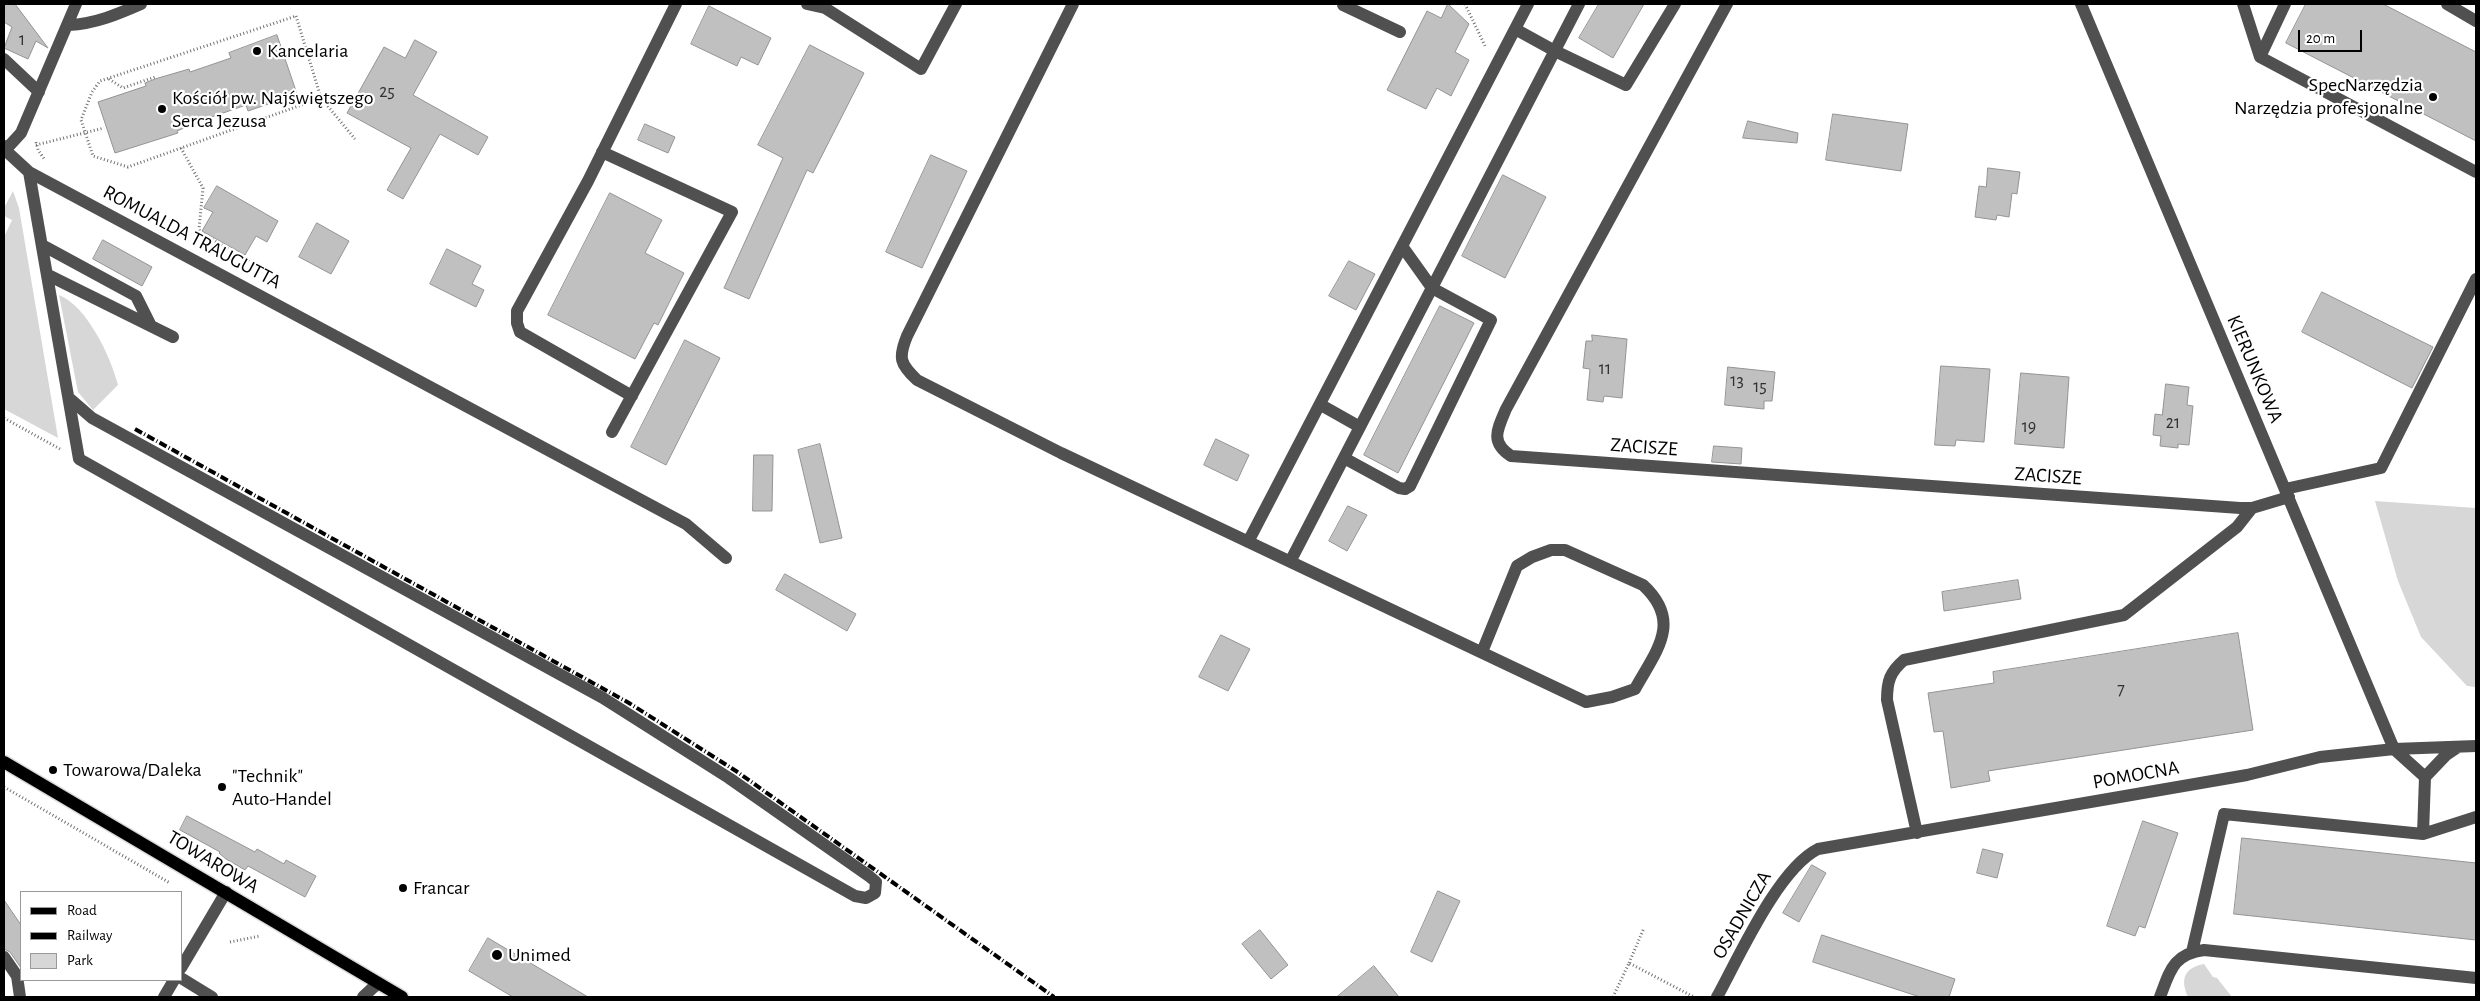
<!DOCTYPE html>
<meta charset="utf-8">
<style>
body{margin:0}
#map{position:relative;width:2480px;height:1001px;overflow:hidden;background:#fff;font-family:"Alegreya Sans",sans-serif}
canvas{display:block}
.frame{position:absolute;inset:0;border:5px solid #000;pointer-events:none}
.legend{position:absolute;left:20px;top:891px;width:162px;height:90px;box-sizing:border-box;background:#fff;border:1px solid #999;margin:0;padding:6px 9px;list-style:none;font-size:15px;color:#000}
.legend li{display:flex;align-items:center;gap:10px;height:25px}
.legend b{width:25px;border:1px solid #999}
.scale{position:absolute;left:2298px;top:30px;width:64px;height:22px;box-sizing:border-box;border:2px solid #000;border-top:0;padding-left:6px;font-size:15px;line-height:18px;white-space:nowrap;color:#000;-webkit-text-stroke:4px #fff;paint-order:stroke}
</style>
<div id="map">
<canvas width="2480" height="1001"></canvas>
<div class="frame"></div>
<ul class="legend">
<li><b style="height:6px;background:#000"></b>Road</li>
<li><b style="height:6px;background:#000"></b>Railway</li>
<li><b style="height:14px;background:#d7d7d7"></b>Park</li>
</ul>
<div class="scale">20 m</div>
</div>
<script>
const ctx = document.querySelector('canvas').getContext('2d');
ctx.lineJoin = 'round';
function fillPath(path, color) {
  ctx.fillStyle = color;
  ctx.fill(path, 'evenodd');
}
function strokePath(path, color, width, dash) {
  ctx.strokeStyle = color;
  ctx.lineWidth = width;
  ctx.lineCap = dash ? 'butt' : 'round';
  ctx.setLineDash(dash || []);
  ctx.stroke(path);
}
function label(font, color, halo, rows, align = 'center') {
  ctx.font = font + ' "Alegreya Sans",sans-serif';
  ctx.lineWidth = 4.5;
  ctx.setLineDash([]);
  ctx.textBaseline = 'middle';
  ctx.strokeStyle = halo;
  ctx.fillStyle = color;
  for (const [text, x, y, turn = 0] of rows) {
    ctx.save();
    ctx.translate(x, y);
    ctx.rotate((+turn || 0) * Math.PI / 180);
    ctx.textAlign = isNaN(turn) ? turn : align;
    if (halo) ctx.strokeText(text, 0, 0);
    ctx.fillText(text, 0, 0);
    ctx.restore();
  }
}
fillPath(new Path2D(`
 M 13,191 L 19,208 L 58,438 L 4,409 L 4,237 L 12,220 L 4,216 L 4,208 Z
 M 59,295 C 87,306 111,357 118,385 L 93,410 L 78,392 Z
 M 2375,501 L 2476,508 L 2476,687 L 2467,686 L 2421,637 L 2398,581 Z
 M 2204,964 L 2213,977 L 2217,978 L 2232,997 L 2188,997 C 2180,979 2184,968 2204,964 Z`), '#d7d7d7');
const building = new Path2D(`
 M 4,4 L 15,4 L 48,48 L 36,41 L 28,59 L 4,48 L 12,27 L 4,22 Z
 M 1448,4 L 1469,24 L 1455,52 L 1469,60 L 1451,96 L 1437,88 L 1426,109 L 1387,90 L 1427,11 L 1441,18 Z
 M 1599,4 L 1644,4 L 1613,58 L 1579,38 Z
 M 2306,4 L 2383,4 L 2476,52 L 2476,141 L 2286,43 Z
 M 709,6 L 771,38 L 758,65 L 741,57 L 737,66 L 691,44 Z
 M 277,35 L 297,94 L 248,111 L 246,105 L 206,119 L 177,131 L 178,133 L 115,153 L 98,102 L 146,86 L 145,83 L 155,79 L 189,69 L 190,72 L 231,58 L 229,53 Z
 M 415,40 L 437,52 L 413,95 L 488,137 L 478,155 L 440,134 L 403,199 L 387,190 L 411,148 L 347,113 L 384,47 L 405,58 Z
 M 810,45 L 864,73 L 813,173 L 807,170 L 749,299 L 724,288 L 783,158 L 758,145 Z
 M 1833,114 L 1908,124 L 1901,171 L 1826,160 Z
 M 1748,121 L 1798,133 L 1797,143 L 1743,138 Z
 M 645,124 L 675,137 L 668,153 L 638,140 Z
 M 931,155 L 967,171 L 922,268 L 886,252 Z
 M 1988,168 L 2020,172 L 2017,194 L 2012,193 L 2009,217 L 1997,215 L 1996,220 L 1975,217 L 1979,186 L 1986,187 Z
 M 1503,175 L 1546,197 L 1505,278 L 1462,256 Z
 M 217,186 L 278,221 L 267,242 L 256,236 L 245,255 L 202,231 L 213,212 L 204,208 Z
 M 610,193 L 662,220 L 645,253 L 684,273 L 658,325 L 654,323 L 635,359 L 548,315 Z
 M 317,223 L 349,241 L 331,274 L 299,257 Z
 M 103,240 L 152,267 L 142,286 L 93,259 Z
 M 447,249 L 481,266 L 472,284 L 484,290 L 476,307 L 430,284 Z
 M 1349,261 L 1375,274 L 1356,310 L 1329,296 Z
 M 2322,292 L 2433,347 L 2412,388 L 2302,332 Z
 M 1440,306 L 1474,323 L 1398,473 L 1364,455 Z
 M 1592,335 L 1627,339 L 1622,398 L 1604,396 L 1603,402 L 1587,400 L 1590,369 L 1583,368 L 1586,341 L 1592,341 Z
 M 685,340 L 720,358 L 666,465 L 631,447 Z
 M 1941,366 L 1990,369 L 1984,442 L 1956,440 L 1955,446 L 1935,445 Z
 M 1728,367 L 1775,372 L 1772,401 L 1764,401 L 1764,409 L 1725,405 Z
 M 2021,373 L 2069,377 L 2064,448 L 2015,444 Z
 M 2166,384 L 2189,387 L 2187,405 L 2193,406 L 2189,445 L 2178,444 L 2178,448 L 2160,446 L 2161,436 L 2153,435 L 2155,414 L 2162,415 Z
 M 1216,439 L 1249,455 L 1237,481 L 1204,465 Z
 M 820,444 L 842,538 L 820,543 L 798,450 Z
 M 1714,446 L 1742,448 L 1741,464 L 1712,462 Z
 M 754,455 L 773,455 L 772,511 L 753,511 Z
 M 1348,506 L 1367,515 L 1347,551 L 1329,541 Z
 M 785,574 L 856,614 L 847,631 L 776,590 Z
 M 2018,580 L 2021,599 L 1944,611 L 1942,592 Z
 M 2238,633 L 2253,730 L 1988,771 L 1990,781 L 1951,788 L 1943,731 L 1934,732 L 1928,693 L 1994,683 L 1993,672 Z
 M 1221,635 L 1250,649 L 1228,691 L 1199,677 Z
 M 187,816 L 255,852 L 257,849 L 284,864 L 286,860 L 316,876 L 305,897 L 248,866 L 245,870 L 226,859 L 219,853 L 220,852 L 180,830 Z
 M 2143,821 L 2178,833 L 2145,928 L 2139,926 L 2135,936 L 2107,926 Z
 M 2242,838 L 2476,863 L 2476,940 L 2234,914 Z
 M 1983,849 L 2003,854 L 1997,878 L 1977,873 Z
 M 1812,865 L 1826,873 L 1799,922 L 1783,913 Z
 M 1438,891 L 1460,901 L 1432,962 L 1411,952 Z
 M 4,900 L 21,925 L 21,968 L 10,952 L 4,949 Z
 M 1260,930 L 1288,965 L 1271,979 L 1242,944 Z
 M 1822,935 L 1955,979 L 1949,997 L 1920,997 L 1813,962 Z
 M 488,938 L 588,997 L 513,997 L 469,971 Z
 M 1374,966 L 1399,997 L 1337,997 Z`);
fillPath(building, '#c0c0c0');
strokePath(building, '#949494', 1);
const major = new Path2D(`
 M 4,762 L 402,997`);
strokePath(major, '#dbdbdb', 15);
strokePath(new Path2D(`
 M 1465,4 L 1486,48
 M 296,16 L 321,98 L 128,167 L 93,156 L 81,120 L 92,92 L 100,81 Z
 M 109,79 L 123,88 L 155,77 L 155,79
 M 321,98 L 355,139
 M 36,142 L 38,150 L 45,160
 M 36,145 L 104,128
 M 181,148 L 203,188 L 199,229 L 201,233
 M 195,243 L 201,233 L 277,277
 M 4,418 L 60,449
 M 4,787 L 170,883
 M 230,942 L 260,936
 M 1629,963 L 1644,928
 M 1613,997 L 1629,963 L 1694,997`), '#727272', 3, [1, 2.5]);
strokePath(new Path2D(`
 M 807,4 L 825,8 L 921,69 L 956,4
 M 1073,4 L 907,336 C 898,358 900,364 917,380 L 1061,453 L 1586,702 L 1612,697 L 1635,689 C 1656,651 1683,622 1643,585 L 1565,550 L 1551,550 L 1532,557 L 1517,566 L 1482,652
 M 1344,4 L 1343,5 L 1400,32
 M 1727,4 L 1506,409 C 1497,430 1490,442 1511,456 L 2240,508 L 2252,508 L 2289,497
 M 2081,4 L 2394,749 L 2425,777
 M 2243,4 L 2260,57 L 2476,172
 M 2447,4 L 2476,21
 M 69,25 C 95,24 118,14 141,4
 M 1515,29 L 1555,51 L 1626,85 L 1675,4
 M 2260,57 L 2285,4
 M 4,59 L 39,92
 M 4,147 L 10,145 L 21,133 L 76,4
 M 4,149 L 29,172 L 686,524 L 726,558
 M 602,152 L 732,212 L 612,432
 M 29,172 L 79,459 L 855,896 L 866,898 L 875,893 L 876,882 L 869,876 L 729,778 L 603,698 L 92,418 L 69,398
 M 42,245 L 136,296 L 150,324
 M 48,275 L 173,337
 M 632,396 L 520,332 L 517,323 L 517,311 L 588,181 L 676,4
 M 1321,405 L 1360,427
 M 1344,458 L 1399,488 L 1405,489 L 1410,486 L 1491,320 L 1432,288 L 1402,246
 M 2285,489 L 2381,468 L 2476,279
 M 1248,542 L 1528,4
 M 1291,560 L 1579,4
 M 1917,833 L 1887,700 C 1887,681 1890,672 1904,660 L 2124,615 L 2237,527 L 2252,508
 M 2423,834 L 2425,777 L 2446,755 L 2458,747
 M 2192,952 L 2224,814 L 2423,834 L 2476,817
 M 4,957 L 17,976 L 20,997
 M 181,968 L 226,892
 M 181,978 L 212,997
 M 164,997 L 174,980
 M 363,997 L 378,983
 M 1717,997 C 1739,957 1778,869 1818,849 L 2247,775 L 2320,757 L 2394,749 L 2476,746
 M 2160,997 C 2170,971 2173,954 2204,950 L 2476,978`), '#505050', 12);
strokePath(major, '#000', 12);
strokePath(new Path2D(`
 M 135,429 L 629,703 L 736,771 L 1054,997`), '#000', 4, [8, 2.5, 1, 2.5]);
for (const [x, y, r, color] of [
 [257,51,5,"#000"],
 [2433,97,5,"#000"],
 [162,109,5,"#000"],
 [53,770,5,"#000"],
 [222,787,5,"#000"],
 [403,888,5,"#000"],
 [497,955,6,"#000"]
]) {
  const dot = new Path2D();
  dot.arc(x, y, r, 0, 2 * Math.PI);
  ctx.fillStyle = color;
  ctx.fill(dot);
  strokePath(dot, '#fff', 2);
}
label('18px', '#303030', null, [
 ["1",22,40],
 ["25",387,92],
 ["11",1605,369],
 ["13",1737,381],
 ["15",1760,387],
 ["21",2173,423],
 ["19",2029,427],
 ["7",2121,690]
]);
label('20px', '#000', '#fff', [
 ["Kancelaria",267,51],
 ["SpecNarzędzia",2423,85,"right"],
 ["Narzędzia profesjonalne",2423,108,"right"],
 ["Kościół pw. Najświętszego",172,98],
 ["Serca Jezusa",172,121],
 ["Towarowa/Daleka",63,770],
 ["\"Technik\"",232,776],
 ["Auto-Handel",232,799],
 ["Francar",413,888],
 ["Unimed",508,955]
], 'left');
label('20px', '#000', '#fff', [
 ["ROMUALDA TRAUGUTTA",192,237,28],
 ["KIERUNKOWA",2255,369,67],
 ["ZACISZE",1644,447,4],
 ["ZACISZE",2048,476,4],
 ["POMOCNA",2136,775,-10],
 ["TOWAROWA",213,862,31],
 ["OSADNICZA",1742,915,-60]
]);
</script>
